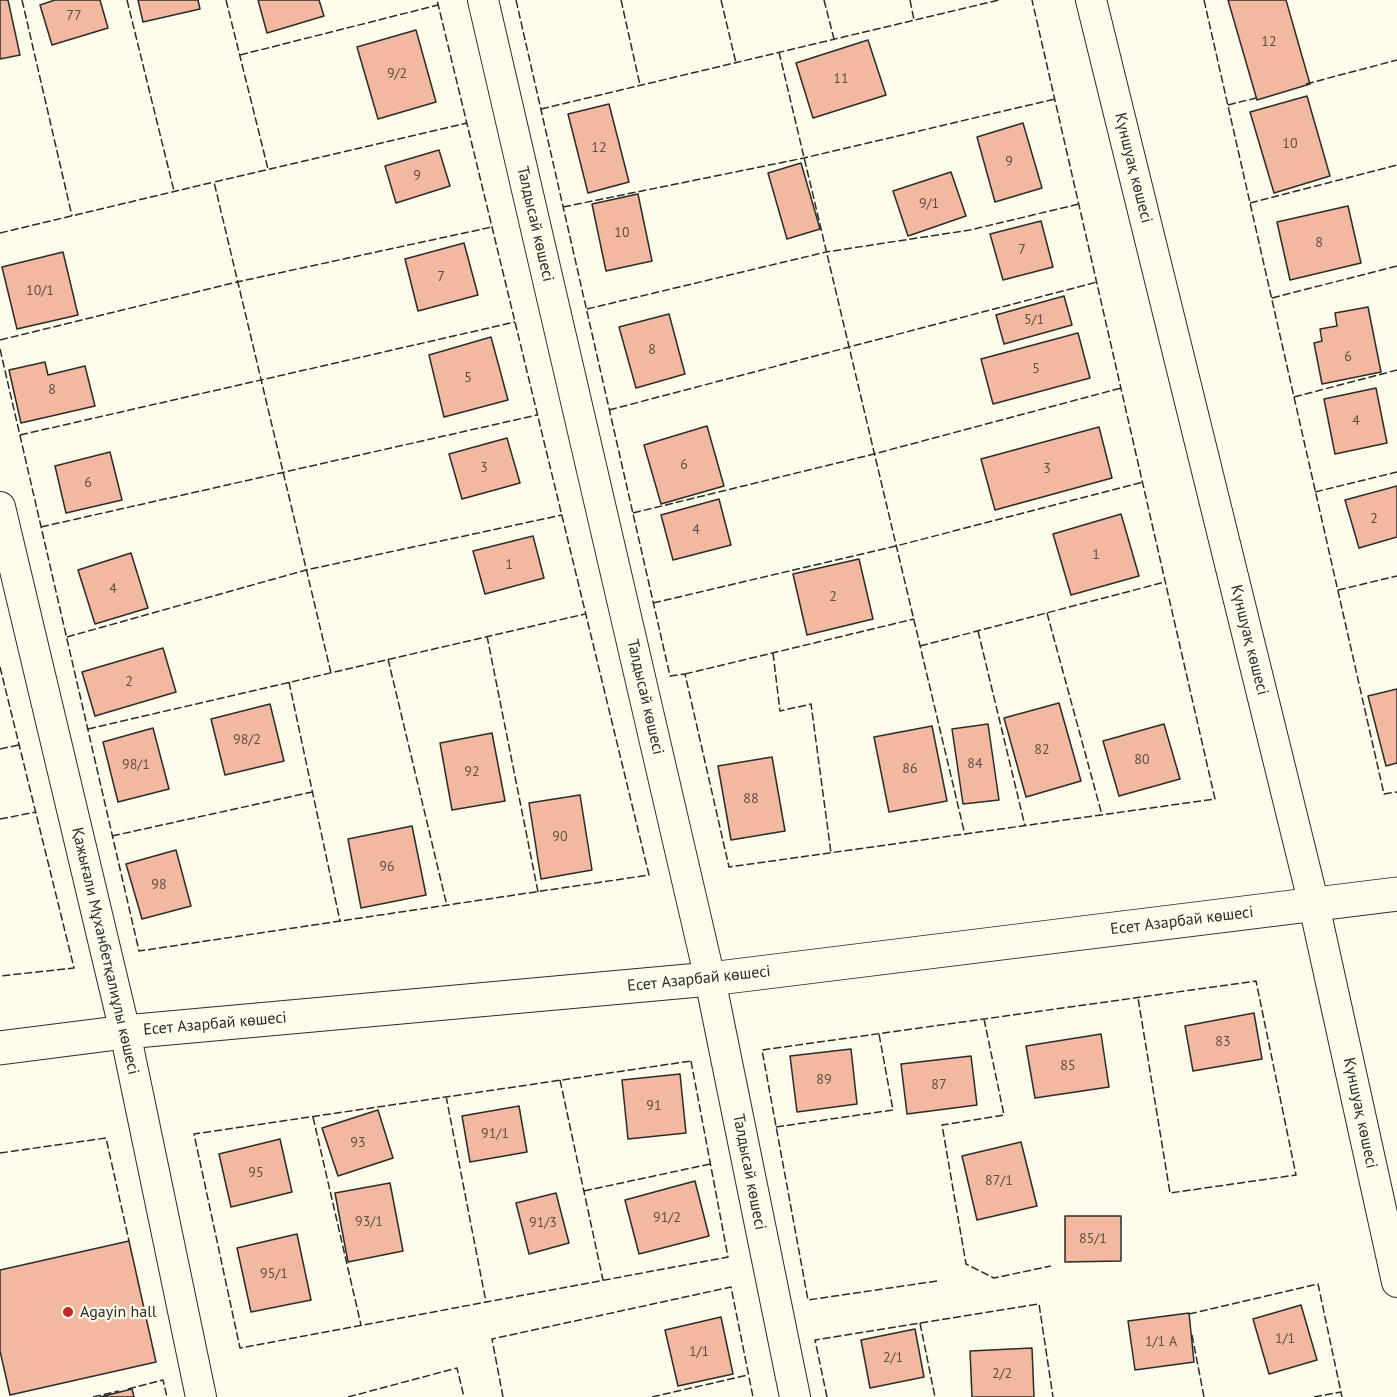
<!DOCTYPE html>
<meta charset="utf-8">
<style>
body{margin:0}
canvas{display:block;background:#fdfbea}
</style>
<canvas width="1397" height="1397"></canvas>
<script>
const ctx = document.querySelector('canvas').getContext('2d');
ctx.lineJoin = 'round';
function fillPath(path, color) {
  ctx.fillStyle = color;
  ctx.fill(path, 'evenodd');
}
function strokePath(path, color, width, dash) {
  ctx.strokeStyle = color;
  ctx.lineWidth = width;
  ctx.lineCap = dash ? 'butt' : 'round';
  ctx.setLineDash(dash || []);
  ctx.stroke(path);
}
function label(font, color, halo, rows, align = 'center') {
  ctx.font = font + ' "PT Sans",sans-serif';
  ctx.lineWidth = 4.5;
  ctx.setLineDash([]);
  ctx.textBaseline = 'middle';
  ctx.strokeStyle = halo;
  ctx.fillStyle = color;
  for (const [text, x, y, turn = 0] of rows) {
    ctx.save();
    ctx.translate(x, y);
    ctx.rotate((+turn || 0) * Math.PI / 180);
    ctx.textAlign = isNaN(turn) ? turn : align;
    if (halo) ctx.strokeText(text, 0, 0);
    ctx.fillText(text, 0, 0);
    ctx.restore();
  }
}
const building = new Path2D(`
 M 0,0 L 8,0 L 20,55 L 0,59 Z
 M 55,0 L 100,0 L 108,28 L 52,45 L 40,5 Z
 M 138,0 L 198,0 L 200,9 L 143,22 Z
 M 258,0 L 319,0 L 324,16 L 267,33 Z
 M 1228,0 L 1286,0 L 1310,84 L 1257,100 Z
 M 416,30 L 436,102 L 378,119 L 357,47 Z
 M 868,40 L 886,95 L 813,118 L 796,63 Z
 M 1307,96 L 1330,176 L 1274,193 L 1250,112 Z
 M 609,104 L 629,182 L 588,193 L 568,114 Z
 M 1023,123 L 1042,188 L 995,202 L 977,137 Z
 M 439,150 L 450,186 L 396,203 L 385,166 Z
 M 801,163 L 820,229 L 787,239 L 768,173 Z
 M 951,172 L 966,216 L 908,236 L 893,191 Z
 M 638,194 L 652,261 L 606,271 L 592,204 Z
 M 1348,206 L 1361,263 L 1290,280 L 1277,222 Z
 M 1041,221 L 1053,267 L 1003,280 L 990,234 Z
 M 464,243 L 478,295 L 418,311 L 405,259 Z
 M 63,252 L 78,315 L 17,329 L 2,267 Z
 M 1064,296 L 1072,325 L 1004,344 L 996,315 Z
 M 1368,307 L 1381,372 L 1322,384 L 1314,343 L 1322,341 L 1320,329 L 1337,326 L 1335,313 Z
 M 669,314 L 685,374 L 636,388 L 619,327 Z
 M 1078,333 L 1090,378 L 993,404 L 981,359 Z
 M 491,337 L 508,400 L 444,417 L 429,355 Z
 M 45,362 L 48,375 L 85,366 L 95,406 L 21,423 L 9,370 Z
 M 1376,388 L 1387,443 L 1335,454 L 1324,399 Z
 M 707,426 L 724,486 L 661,504 L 644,445 Z
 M 1099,427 L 1112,478 L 995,510 L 981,459 Z
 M 507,438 L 520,483 L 462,499 L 449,454 Z
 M 110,452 L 122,500 L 66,513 L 55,466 Z
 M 1397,486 L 1397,537 L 1359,548 L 1345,500 Z
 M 719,499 L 731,545 L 673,560 L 661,515 Z
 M 1121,514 L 1139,576 L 1071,595 L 1053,534 Z
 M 533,536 L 544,578 L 485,594 L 473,551 Z
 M 131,553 L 148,608 L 95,624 L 78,570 Z
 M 859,559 L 873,619 L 807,635 L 793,574 Z
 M 163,648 L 176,692 L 95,716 L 82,672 Z
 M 1397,689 L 1397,763 L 1386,766 L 1368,696 Z
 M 1059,703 L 1081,781 L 1026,797 L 1004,718 Z
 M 270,704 L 284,761 L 225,775 L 211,719 Z
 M 988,724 L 999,800 L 963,804 L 952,729 Z
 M 1164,724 L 1180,779 L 1119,796 L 1103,741 Z
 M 932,726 L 947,801 L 889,812 L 874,737 Z
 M 153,728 L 169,789 L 118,802 L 103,742 Z
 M 492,733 L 505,801 L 452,810 L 440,743 Z
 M 772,757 L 785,831 L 731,840 L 718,766 Z
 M 580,795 L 592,870 L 541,879 L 529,803 Z
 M 412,826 L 426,895 L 361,908 L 348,839 Z
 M 176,850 L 191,906 L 142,919 L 126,864 Z
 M 1254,1013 L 1262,1059 L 1193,1071 L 1185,1026 Z
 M 1101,1034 L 1109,1087 L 1035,1098 L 1026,1046 Z
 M 851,1049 L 857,1104 L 797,1112 L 790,1056 Z
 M 971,1056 L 977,1105 L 907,1114 L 901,1064 Z
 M 680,1074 L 686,1133 L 628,1139 L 622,1080 Z
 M 519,1106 L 527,1152 L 470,1162 L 462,1116 Z
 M 378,1110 L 393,1158 L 338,1176 L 322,1128 Z
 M 280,1139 L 292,1192 L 231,1207 L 219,1154 Z
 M 1021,1142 L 1037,1206 L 977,1220 L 962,1156 Z
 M 695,1181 L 709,1236 L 639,1254 L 625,1200 Z
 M 390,1183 L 403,1251 L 348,1262 L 335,1193 Z
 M 556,1193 L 569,1243 L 529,1254 L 516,1203 Z
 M 1065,1216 L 1121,1216 L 1121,1261 L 1065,1262 Z
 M 297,1234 L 311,1300 L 251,1312 L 237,1248 Z
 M 129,1241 L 156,1362 L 10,1395 L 0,1351 L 0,1270 Z
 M 1301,1305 L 1317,1360 L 1269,1374 L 1253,1319 Z
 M 1189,1313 L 1194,1362 L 1135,1370 L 1128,1321 Z
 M 721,1317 L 733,1374 L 678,1386 L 665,1330 Z
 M 915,1329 L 924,1377 L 870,1388 L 861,1340 Z
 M 1032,1348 L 1034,1397 L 972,1397 L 970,1351 Z
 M 132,1389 L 134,1397 L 100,1397 Z`);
fillPath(building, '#f2b8a0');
strokePath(building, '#2b2b2b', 1.5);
const street = new Path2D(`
 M 483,0 L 710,979 L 795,1397
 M 1091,0 L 1314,905 L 1397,1282
 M 0,507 L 125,1032 L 201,1397`);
const secondary = new Path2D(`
 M 0,1048 L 125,1032 L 710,979 L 1397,894`);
strokePath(street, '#2b2b2b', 32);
strokePath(secondary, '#2b2b2b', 35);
strokePath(street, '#fdfbea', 30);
strokePath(secondary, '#fdfbea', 33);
strokePath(new Path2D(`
 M 22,0 L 72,216
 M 127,0 L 174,191
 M 226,0 L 268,169
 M 516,0 L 670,676 L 685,674 L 729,867 L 1215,799 L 1032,0
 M 621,0 L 640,85
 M 721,0 L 736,63
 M 824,0 L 834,39
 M 910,0 L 914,20
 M 1204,0 L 1384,794 L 1397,792
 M 779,52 L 965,835
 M 240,55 L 438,5
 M 1306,84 L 1397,60
 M 1228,105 L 1260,97
 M 541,109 L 999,0
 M 1250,203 L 1397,165
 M 563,207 L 804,158 L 1055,99
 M 0,233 L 214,182
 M 1272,298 L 1397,266
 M 587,309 L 826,252 L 970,230 L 1079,204
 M 0,340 L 237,282 L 492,227
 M 0,349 L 139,951 L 649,875 L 437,0
 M 1294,397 L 1397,370
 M 609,410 L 1097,282
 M 20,435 L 515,322
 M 1315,492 L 1397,472
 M 633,513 L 874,454 L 1121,388
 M 41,527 L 537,415
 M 1338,590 L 1397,576
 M 653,603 L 896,546 L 1143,482
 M 1047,613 L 1102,815
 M 978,631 L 1025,826
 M 487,636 L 538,892
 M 67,637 L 306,570 L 562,515
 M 920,646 L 1165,582
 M 773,653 L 780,711 L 811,704 L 831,853
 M 388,659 L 447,906
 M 0,667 L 74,968 L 0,976
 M 331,673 L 214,182 L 467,123
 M 685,674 L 914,619
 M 289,682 L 340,921
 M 88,729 L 585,614
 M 0,749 L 19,745
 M 0,819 L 36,812
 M 112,836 L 312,792
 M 984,1019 L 1004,1115 L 942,1125 L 966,1264 L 994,1278 L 1051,1266
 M 691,1061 L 728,1257 L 240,1348 L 194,1134 Z
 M 560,1080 L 603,1280
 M 446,1096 L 486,1302
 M 313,1117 L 361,1325
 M 776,1127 L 893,1110 L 879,1034
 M 0,1153 L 106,1138 L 129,1241
 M 584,1191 L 710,1164
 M 937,1281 L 808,1300 L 762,1050 L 1256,981 L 1296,1175 L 1170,1193 L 1138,998
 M 1189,1314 L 1318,1284 L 1342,1397
 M 920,1323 L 935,1397
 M 1192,1335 L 1204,1397
 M 128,1389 L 163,1380 L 167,1397
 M 93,1397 L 119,1391
 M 348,1397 L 457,1368 L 464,1397
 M 503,1397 L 492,1339 L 731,1287 L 753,1397
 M 652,1397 L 748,1375
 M 827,1397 L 815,1340 L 1039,1304 L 1053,1397
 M 1314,1397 L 1341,1392`), '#2b2b2b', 1.5, [8, 3]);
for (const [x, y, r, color] of [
 [68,1312,6,"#c62828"]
]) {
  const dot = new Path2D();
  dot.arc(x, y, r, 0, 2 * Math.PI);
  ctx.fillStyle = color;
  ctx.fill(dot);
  strokePath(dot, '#fdfbea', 2);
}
label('14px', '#5d4e48', null, [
 ["77",74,16],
 ["12",1269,42],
 ["9/2",397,74],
 ["11",841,79],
 ["10",1290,144],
 ["12",599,148],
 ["9",1009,162],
 ["9",417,176],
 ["9/1",929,204],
 ["10",622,233],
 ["8",1319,243],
 ["7",1022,250],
 ["7",441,277],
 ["10/1",40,291],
 ["5/1",1034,320],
 ["8",652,350],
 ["6",1348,357],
 ["5",1036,369],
 ["5",468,378],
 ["8",52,390],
 ["4",1356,421],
 ["6",684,465],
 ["3",484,468],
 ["3",1047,469],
 ["6",88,483],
 ["2",1374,519],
 ["4",696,530],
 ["1",1096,555],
 ["1",509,565],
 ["4",113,589],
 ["2",833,597],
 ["2",129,682],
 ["98/2",247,740],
 ["82",1042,750],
 ["80",1142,760],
 ["84",975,764],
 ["98/1",136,765],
 ["86",910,769],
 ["92",472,772],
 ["88",751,799],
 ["90",560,837],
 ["96",387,867],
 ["98",159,885],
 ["83",1223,1042],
 ["85",1068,1066],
 ["89",824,1080],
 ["87",939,1085],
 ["91",654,1106],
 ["91/1",495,1134],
 ["93",358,1143],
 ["95",256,1173],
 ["87/1",999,1181],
 ["91/2",667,1218],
 ["93/1",369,1222],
 ["91/3",543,1223],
 ["85/1",1093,1239],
 ["95/1",274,1274],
 ["1/1",1285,1339],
 ["1/1 А",1161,1342],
 ["1/1",699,1352],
 ["2/1",893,1358],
 ["2/2",1002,1374]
]);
label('16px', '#2b2b2b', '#fdfbea', [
 ["Күншуақ көшесі",1133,168,76],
 ["Талдысай көшесі",535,224,77],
 ["Күншуақ көшесі",1249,640,76],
 ["Талдысай көшесі",645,697,77],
 ["Есет Азарбай көшесі",1182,921,-7],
 ["Қажығали Мұханбетқалиұлы көшесі",105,951,77],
 ["Есет Азарбай көшесі",699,979,-6],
 ["Есет Азарбай көшесі",215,1024,-5],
 ["Күншуақ көшесі",1360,1113,78],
 ["Талдысай көшесі",749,1172,79]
]);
label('16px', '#2b2b2b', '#fdfbea', [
 ["Agayin hall",80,1312]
], 'left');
</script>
